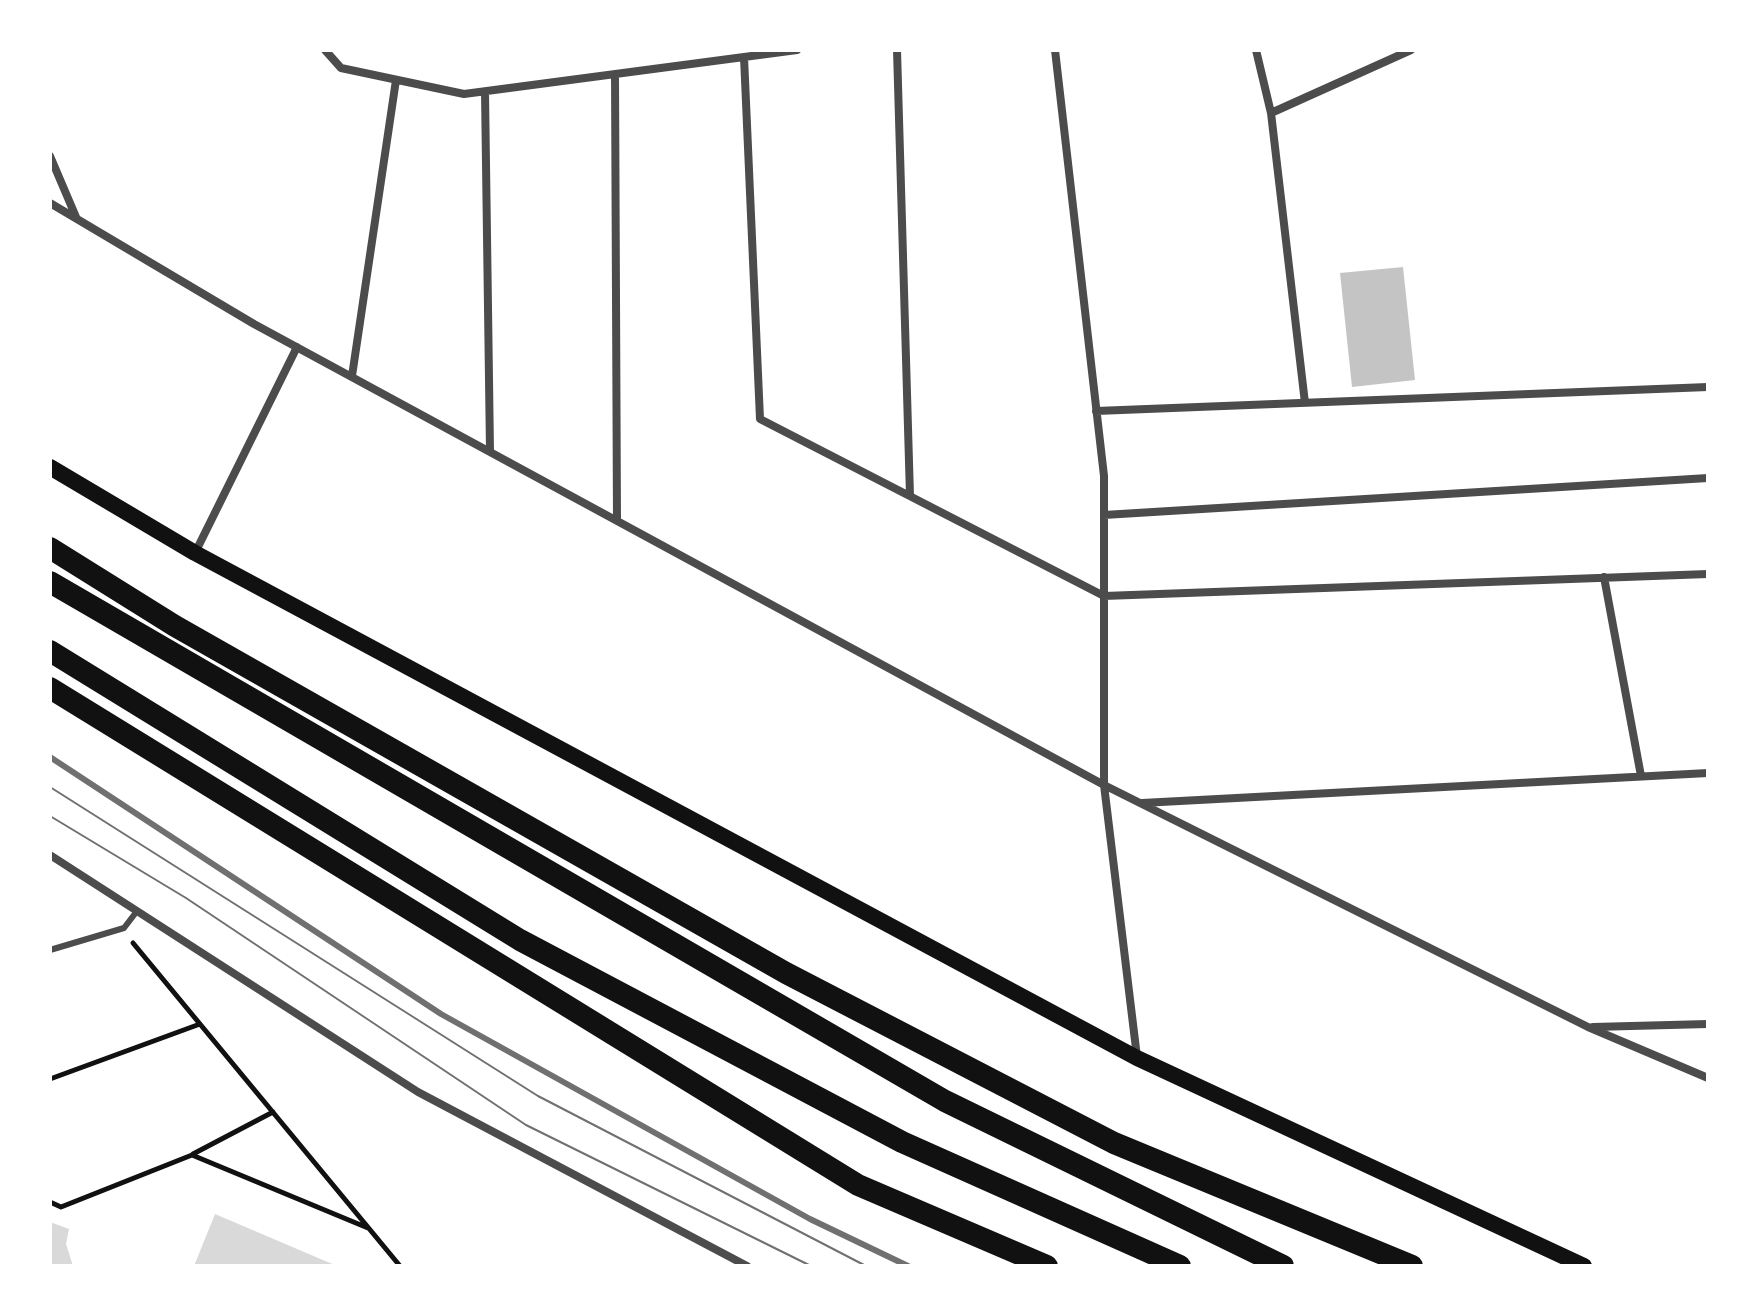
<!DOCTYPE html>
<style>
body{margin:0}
#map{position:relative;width:1758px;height:1316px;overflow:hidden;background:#fff;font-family:Ubuntu,sans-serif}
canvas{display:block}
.frame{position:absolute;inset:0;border:52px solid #fff;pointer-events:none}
</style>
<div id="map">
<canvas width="1758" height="1316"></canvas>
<div class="frame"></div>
</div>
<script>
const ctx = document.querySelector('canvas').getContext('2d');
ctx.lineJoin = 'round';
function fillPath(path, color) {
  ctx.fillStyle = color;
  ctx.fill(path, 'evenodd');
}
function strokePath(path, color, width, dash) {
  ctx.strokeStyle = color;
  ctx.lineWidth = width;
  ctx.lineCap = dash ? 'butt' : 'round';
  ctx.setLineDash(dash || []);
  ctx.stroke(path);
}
fillPath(new Path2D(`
 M 215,1214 L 337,1266 L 194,1266 Z
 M 50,1222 L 69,1229 L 66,1244 L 73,1266 L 50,1266 Z`), '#d9d9d9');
fillPath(new Path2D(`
 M 1403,267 L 1415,380 L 1352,387 L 1340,273 Z`), '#c4c4c4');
strokePath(new Path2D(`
 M 133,943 L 400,1266
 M 50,1079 L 200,1024
 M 193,1154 L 273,1112
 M 50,1202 L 61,1207 L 192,1155 L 368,1228`), '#111', 5);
strokePath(new Path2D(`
 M 50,950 L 124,928 L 137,911`), '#4c4c4c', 6);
strokePath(new Path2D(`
 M 325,50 L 341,68 L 464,94 L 797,50
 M 897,50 L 910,496
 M 1055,50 L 1104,476 L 1104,785 L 1137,1057
 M 1256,50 L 1271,113 L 1305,403
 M 744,57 L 760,419 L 1104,596 L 1708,574
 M 615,74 L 617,520
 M 485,92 L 490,451
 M 1271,113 L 1411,50
 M 50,156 L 76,217
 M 50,203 L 254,324 L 1104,785 L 1588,1027 L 1708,1078
 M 352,376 L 396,80
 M 1096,411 L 1708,387
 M 1104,515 L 1708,478
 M 195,553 L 297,347
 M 1604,577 L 1641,776
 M 1142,803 L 1708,773
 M 50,855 L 418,1092 L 747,1266
 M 1593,1027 L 1708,1024`), '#4c4c4c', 8);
strokePath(new Path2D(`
 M 50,467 L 195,553 L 1137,1058 L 1584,1266`), '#111', 16);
strokePath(new Path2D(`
 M 50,548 L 175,626 L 786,973 L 1114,1143 L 1412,1266
 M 50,582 L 945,1101 L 1283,1266
 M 50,651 L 520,940 L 902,1142 L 1180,1266
 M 50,688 L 858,1185 L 1047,1266`), '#111', 22);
strokePath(new Path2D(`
 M 50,787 L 538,1096 L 866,1266
 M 50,816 L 186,898 L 526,1125 L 811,1266`), '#707070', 2);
strokePath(new Path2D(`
 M 50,757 L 441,1014 L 810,1219 L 908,1266`), '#707070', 6);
</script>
